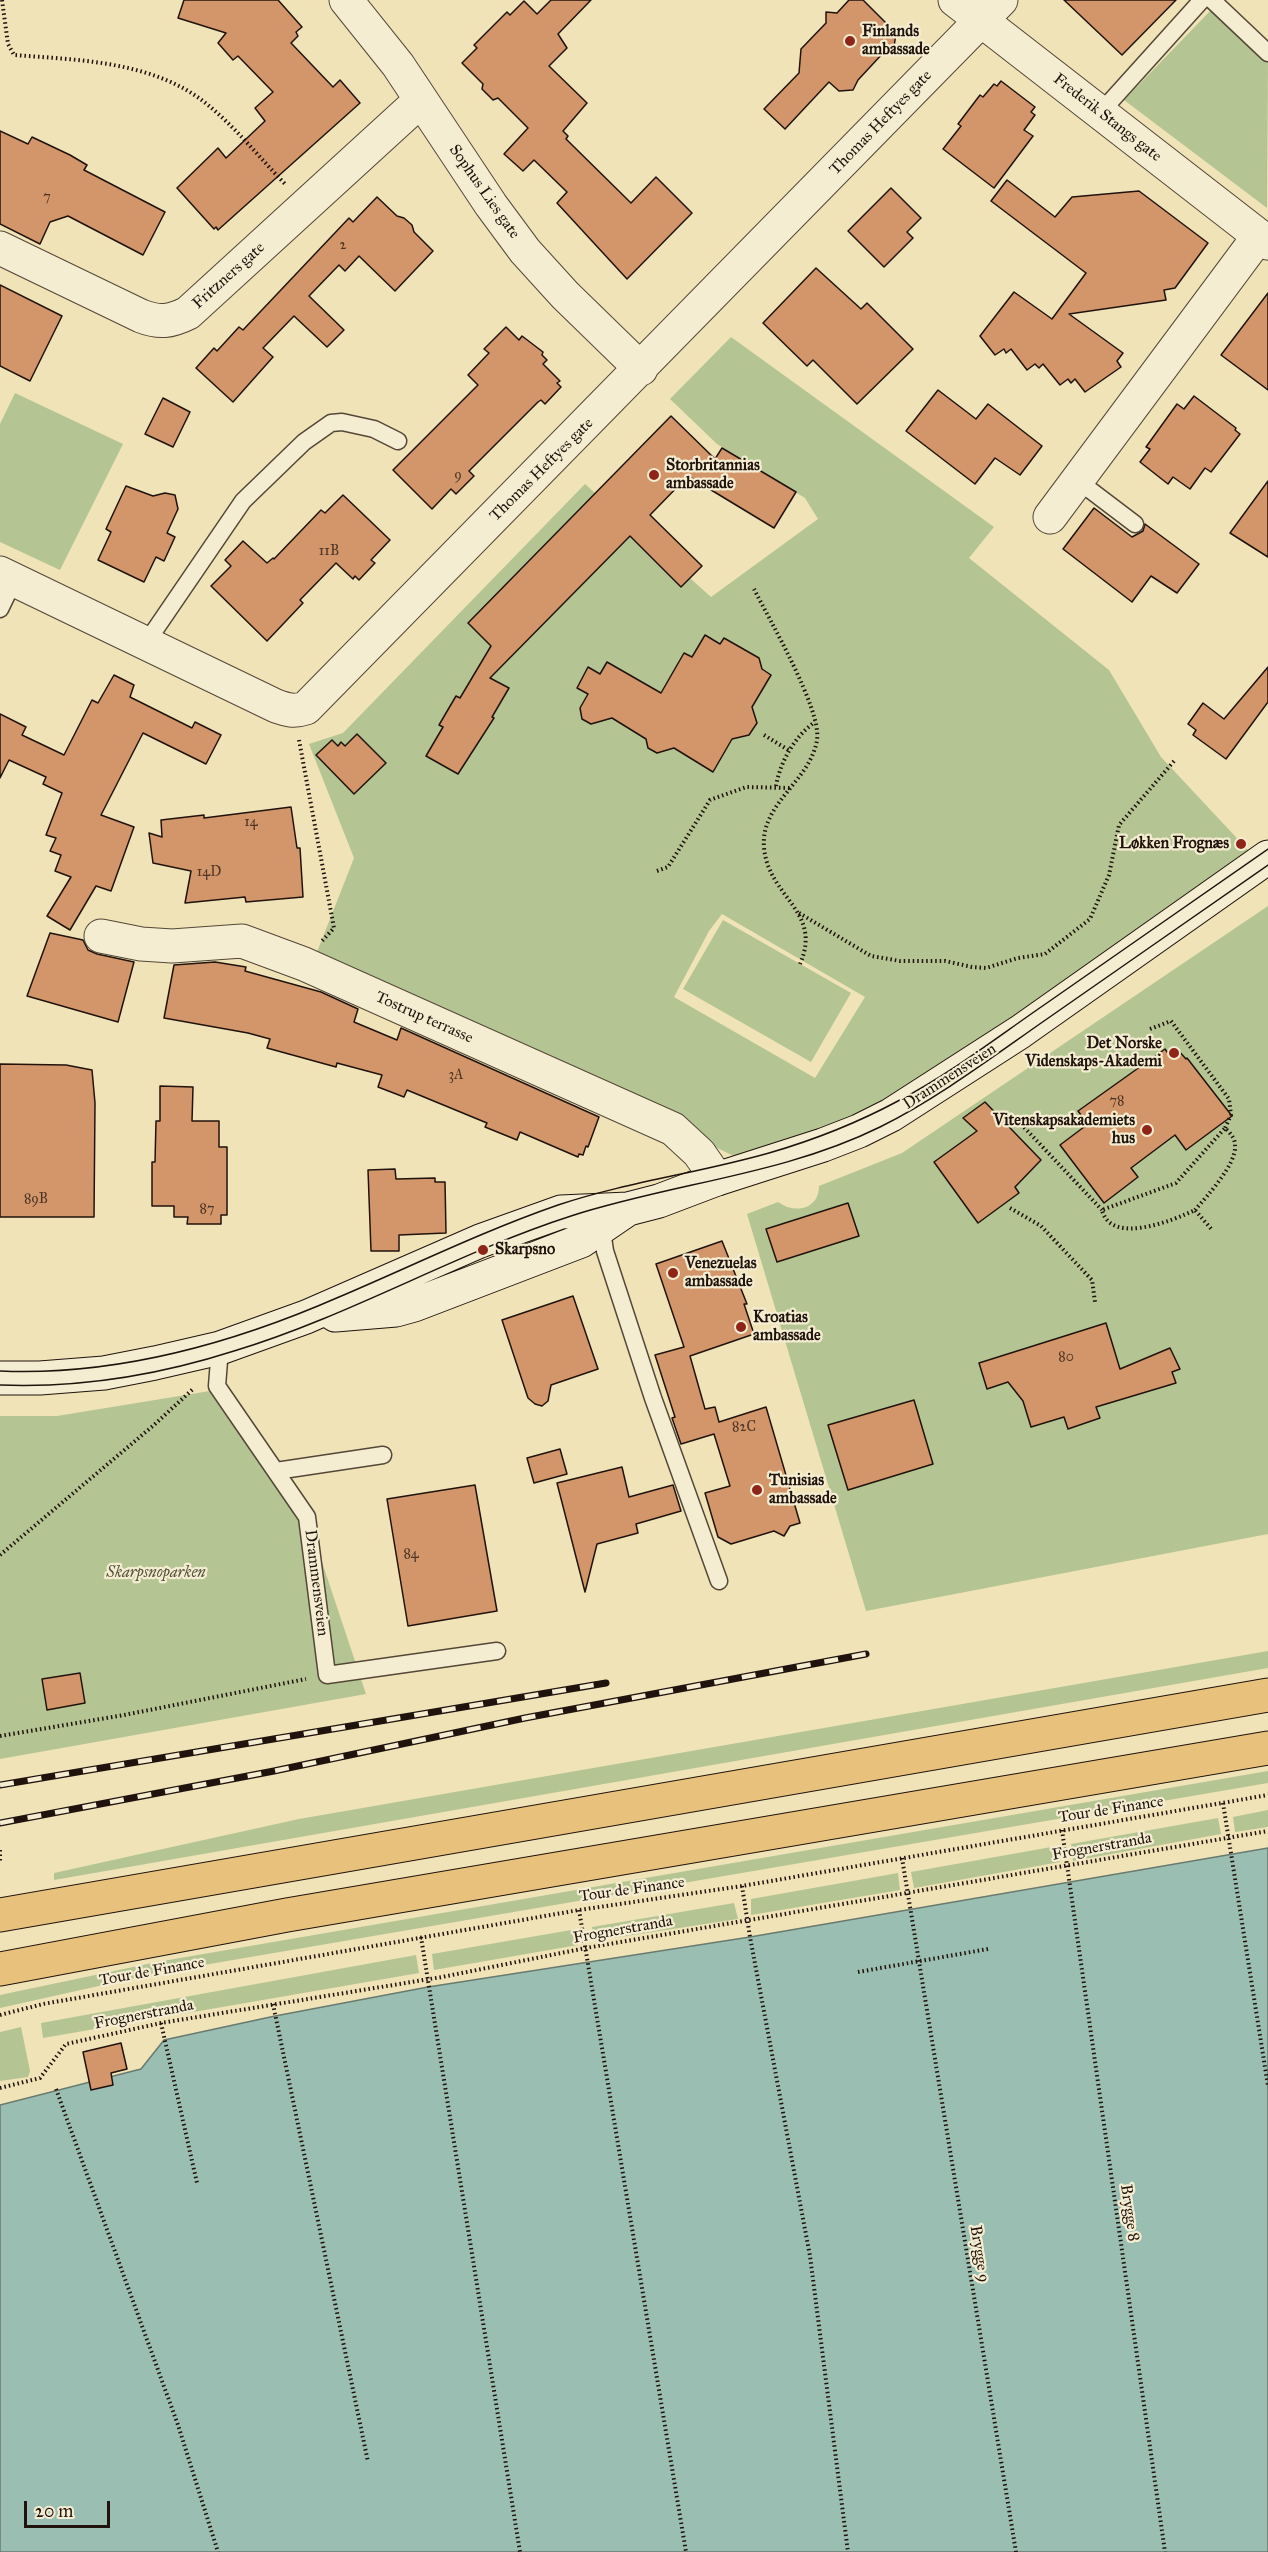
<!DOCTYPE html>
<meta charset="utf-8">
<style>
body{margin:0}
#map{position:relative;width:1268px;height:2552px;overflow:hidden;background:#f0e3b8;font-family:"IM FELL Great Primer",serif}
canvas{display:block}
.scale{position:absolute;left:24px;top:2501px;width:86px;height:27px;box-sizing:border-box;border:3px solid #20130d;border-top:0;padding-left:8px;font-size:18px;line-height:21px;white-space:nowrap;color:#20130d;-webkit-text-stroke:4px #f5edd1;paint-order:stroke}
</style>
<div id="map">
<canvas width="1268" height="2552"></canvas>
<div class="scale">20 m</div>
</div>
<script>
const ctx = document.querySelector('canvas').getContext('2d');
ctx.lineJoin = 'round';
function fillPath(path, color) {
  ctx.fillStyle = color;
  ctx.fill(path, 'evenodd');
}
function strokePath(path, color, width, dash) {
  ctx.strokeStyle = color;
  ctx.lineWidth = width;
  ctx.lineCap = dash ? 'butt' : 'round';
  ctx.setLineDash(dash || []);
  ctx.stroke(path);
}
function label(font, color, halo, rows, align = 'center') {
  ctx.font = font + ' "IM FELL Great Primer",serif';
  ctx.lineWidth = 4.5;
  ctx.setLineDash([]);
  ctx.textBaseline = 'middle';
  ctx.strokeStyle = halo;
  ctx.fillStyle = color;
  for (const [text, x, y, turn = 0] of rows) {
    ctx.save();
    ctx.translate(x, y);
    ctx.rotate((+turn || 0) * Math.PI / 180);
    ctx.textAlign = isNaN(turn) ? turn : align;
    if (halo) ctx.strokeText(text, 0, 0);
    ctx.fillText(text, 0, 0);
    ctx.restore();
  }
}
fillPath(new Path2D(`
 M 1212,9 L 1268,62 L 1267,208 L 1124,100 Z
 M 731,337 L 994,527 L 969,558 L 1109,670 L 1161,757 L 1248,850 L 974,1051 L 850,1127 L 746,1162 L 317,952 L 354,858 L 309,744 L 343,733 L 585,484 L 711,597 L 818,519 L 805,498 L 717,444 L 670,399 ZM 722,914 L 865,997 L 815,1078 L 674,997 L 709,931 Z
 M 15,393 L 123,444 L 60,570 L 0,542 L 0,424 Z
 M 1268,906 L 1268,1534 L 866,1611 L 747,1214 L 778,1202 C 794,1214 819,1210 819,1186 L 902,1153 Z
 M 723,920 L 851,993 L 811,1062 L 683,989 Z
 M 216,1390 L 307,1517 L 366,1694 L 0,1759 L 0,1416 L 57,1416 Z
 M 1268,1651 L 1268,1668 L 54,1880 L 54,1873 L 299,1819 Z
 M 1268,1771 L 1268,1783 L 157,1973 L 0,2008 L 0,1995 L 157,1962 Z
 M 1268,1810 L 1268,1827 L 1235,1832 L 1233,1817 Z
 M 1218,1818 L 1221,1834 L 1073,1861 L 1071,1844 Z
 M 1057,1846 L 1060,1862 L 914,1888 L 911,1872 Z
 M 898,1873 L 900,1890 L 751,1915 L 751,1899 Z
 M 734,1903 L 738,1919 L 594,1941 L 592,1927 Z
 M 577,1929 L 578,1945 L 434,1970 L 432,1954 Z
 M 416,1955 L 419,1973 L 43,2038 L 41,2023 Z
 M 21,2027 L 30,2071 L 28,2077 L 0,2081 L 0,2032 Z`), '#b4c593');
const water = new Path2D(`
 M 1268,1848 L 1268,2552 L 0,2552 L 0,2105 L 141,2069 L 164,2040 L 275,2016 L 428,1987 L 750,1937 Z`);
fillPath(water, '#9abeb1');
strokePath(water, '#697a6f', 1.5);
const building = new Path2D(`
 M 184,0 L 278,0 L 302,27 L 296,32 L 298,36 L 291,43 L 333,87 L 340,80 L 360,103 L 218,230 L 216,227 L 214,229 L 177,188 L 218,148 L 226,158 L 265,121 L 255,108 L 273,92 L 238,56 L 233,60 L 218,43 L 226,33 L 178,18 Z
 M 551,0 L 591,0 L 558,34 L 567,48 L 549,66 L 587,103 L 563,131 L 568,136 L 566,139 L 631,203 L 656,177 L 692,213 L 627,279 L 557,203 L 567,192 L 534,160 L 523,171 L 504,154 L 528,128 L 498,98 L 493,100 L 482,89 L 483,84 L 462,63 L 477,48 L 474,45 L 507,12 L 510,15 L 524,1 L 537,14 Z
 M 849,0 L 863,0 L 896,33 L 894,47 L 884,52 L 858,80 L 853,90 L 839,91 L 829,82 L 785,129 L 764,109 L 799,73 L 801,49 L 826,23 L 826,12 L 837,13 Z
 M 1064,0 L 1176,0 L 1122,55 Z
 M 1001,81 L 1035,107 L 1031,112 L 1035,115 L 1024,130 L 1033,136 L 994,188 L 943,149 L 961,126 L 958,124 L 980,95 L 983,97 L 994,84 L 997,86 Z
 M 0,131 L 28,144 L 32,137 L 70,155 L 87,165 L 84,170 L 165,212 L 143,255 L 68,216 L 50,222 L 40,244 L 0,224 Z
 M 1007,180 L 1055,217 L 1072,197 L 1139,191 L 1208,243 L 1175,288 L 1164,290 L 1166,300 L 1069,314 L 1123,353 L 1117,361 L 1121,367 L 1085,392 L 1075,379 L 1071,383 L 1068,379 L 1060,385 L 1043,364 L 1039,368 L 1035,364 L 1027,370 L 1011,349 L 1006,353 L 1004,349 L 995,355 L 980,336 L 1014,292 L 1052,319 L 1086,273 L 991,201 Z
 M 891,188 L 921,218 L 907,232 L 913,238 L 884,267 L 848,231 Z
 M 377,197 L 397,216 L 404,218 L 412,225 L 414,232 L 433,251 L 395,291 L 359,256 L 345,271 L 339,265 L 309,296 L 344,330 L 327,347 L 294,316 L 263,348 L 273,357 L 233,402 L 196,368 L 214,348 L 217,351 L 239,327 L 243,330 L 349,218 L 353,222 Z
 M 816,268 L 861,309 L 867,303 L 913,349 L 857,404 L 813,360 L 807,366 L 763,323 Z
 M 0,285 L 62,316 L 30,381 L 0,366 Z
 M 1268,293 L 1268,390 L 1221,355 Z
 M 506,327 L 519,340 L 522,336 L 543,352 L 542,355 L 547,360 L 543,364 L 560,381 L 557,383 L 561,387 L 545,404 L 541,400 L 538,402 L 469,471 L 474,476 L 456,494 L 451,489 L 432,509 L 393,470 L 478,385 L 468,375 L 489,353 L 484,349 Z
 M 938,390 L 976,419 L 988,404 L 1042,446 L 1020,475 L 995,458 L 975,484 L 906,431 Z
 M 1194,396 L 1236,428 L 1235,430 L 1240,434 L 1211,472 L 1205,468 L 1190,489 L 1173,477 L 1168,484 L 1140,462 L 1150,449 L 1146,447 L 1177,404 L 1184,409 Z
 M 163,398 L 190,412 L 173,447 L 145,434 Z
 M 671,416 L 715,459 L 722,448 L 796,492 L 774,528 L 688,476 L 650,515 L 702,566 L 681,587 L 630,536 L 490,678 L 509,688 L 492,717 L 494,718 L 458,774 L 426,756 L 443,727 L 439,725 L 456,696 L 460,698 L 491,646 L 468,623 Z
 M 1268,481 L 1268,557 L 1230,533 Z
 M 126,486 L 153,496 L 165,493 L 175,495 L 178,509 L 167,533 L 175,537 L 164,561 L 156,557 L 144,582 L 98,560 L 111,532 L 106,529 Z
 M 343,495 L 390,540 L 371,560 L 375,563 L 359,580 L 355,576 L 353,579 L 336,563 L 300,600 L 303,603 L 267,641 L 211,586 L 231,566 L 225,560 L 243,541 L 267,563 L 273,558 L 274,559 L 321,510 L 325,513 Z
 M 1094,508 L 1132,537 L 1143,531 L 1145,524 L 1199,564 L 1177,593 L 1151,576 L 1132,602 L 1063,549 Z
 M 705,635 L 720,644 L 724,638 L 759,658 L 762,669 L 771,675 L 752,707 L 757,723 L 749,735 L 732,739 L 713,772 L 674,748 L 657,753 L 648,748 L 646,739 L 612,718 L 591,724 L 582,719 L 580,708 L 588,694 L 577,688 L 588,667 L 600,674 L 607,662 L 661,693 L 684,653 L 692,657 Z
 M 1268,667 L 1268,702 L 1226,759 L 1193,735 L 1196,730 L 1188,724 L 1203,703 L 1224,719 Z
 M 114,675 L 134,685 L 130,697 L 192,728 L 195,722 L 221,735 L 206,764 L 143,733 L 101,815 L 134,827 L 111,891 L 96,886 L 70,930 L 47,916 L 71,877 L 55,871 L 61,855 L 50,851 L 56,838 L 46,835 L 62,793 L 43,784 L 46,777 L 9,760 L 0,778 L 0,714 L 26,727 L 22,735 L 64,755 L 92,700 L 98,703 Z
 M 357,734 L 386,763 L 354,794 L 316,755 L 332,740 L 338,746 L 341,742 L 345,746 Z
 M 291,807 L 297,848 L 300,848 L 303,897 L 246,902 L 245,897 L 185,903 L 191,871 L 153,863 L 149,833 L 162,837 L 161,820 L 204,815 L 204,818 Z
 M 50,933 L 83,940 L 88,950 L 97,954 L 134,962 L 118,1022 L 27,996 Z
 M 215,962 L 246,967 L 245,971 L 321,992 L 358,1009 L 354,1022 L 397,1040 L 401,1028 L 599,1117 L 588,1147 L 586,1146 L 583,1155 L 579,1154 L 578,1157 L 520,1132 L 517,1140 L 485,1127 L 487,1123 L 407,1090 L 404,1097 L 378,1087 L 382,1075 L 337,1063 L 336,1067 L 267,1048 L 270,1039 L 248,1033 L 164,1018 L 174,965 Z
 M 1165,1049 L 1170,1056 L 1178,1050 L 1186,1059 L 1187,1058 L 1232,1116 L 1186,1150 L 1175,1135 L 1131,1168 L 1138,1177 L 1104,1203 L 1060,1145 L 1088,1124 L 1078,1111 Z
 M 0,1064 L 66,1065 L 92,1070 L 95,1103 L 94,1217 L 0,1217 Z
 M 160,1086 L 193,1087 L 192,1121 L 219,1121 L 219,1147 L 227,1147 L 227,1215 L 221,1215 L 221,1224 L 187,1224 L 188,1217 L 174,1217 L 174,1206 L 152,1206 L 152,1162 L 155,1162 L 156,1121 L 160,1121 Z
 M 985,1102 L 1041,1160 L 1015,1187 L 1019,1193 L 978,1223 L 934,1162 L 977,1131 L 963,1118 Z
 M 395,1169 L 396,1179 L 435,1178 L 435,1182 L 445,1182 L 446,1233 L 399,1235 L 399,1251 L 371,1251 L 368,1170 Z
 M 848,1203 L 859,1236 L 777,1262 L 766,1229 Z
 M 722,1241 L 747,1304 L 744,1304 L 754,1334 L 690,1356 L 705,1409 L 715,1407 L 719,1422 L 766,1407 L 800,1523 L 790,1526 L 784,1536 L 774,1531 L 731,1544 L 718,1537 L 705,1493 L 730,1486 L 714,1434 L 681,1444 L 672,1418 L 675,1417 L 655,1355 L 684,1347 L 656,1264 Z
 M 573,1296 L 598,1369 L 551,1385 L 548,1401 L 542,1406 L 535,1404 L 528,1398 L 502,1320 Z
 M 1106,1323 L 1120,1369 L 1170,1348 L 1180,1369 L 1172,1372 L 1176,1383 L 1096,1407 L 1100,1418 L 1068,1429 L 1064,1417 L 1031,1427 L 1023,1401 L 1008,1382 L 987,1389 L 979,1363 Z
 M 914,1400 L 933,1464 L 848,1490 L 828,1425 Z
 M 560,1449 L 567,1474 L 534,1483 L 527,1458 Z
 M 622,1467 L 629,1497 L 673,1485 L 681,1511 L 636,1524 L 638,1533 L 597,1544 L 585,1592 L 557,1483 Z
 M 475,1485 L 497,1611 L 408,1626 L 387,1499 Z
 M 80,1673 L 85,1703 L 47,1710 L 42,1679 Z
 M 121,2043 L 127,2069 L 111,2073 L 113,2085 L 91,2090 L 83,2052 Z`);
fillPath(building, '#d3966b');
strokePath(building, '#20130d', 1.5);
const lane = new Path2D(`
 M 1212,0 L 1268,53
 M 1100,113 L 1202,0
 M 1077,480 L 1135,524
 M 0,609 L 14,580
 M 146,643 L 243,501 L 304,442 L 331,423 L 342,422 L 374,429 L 398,441
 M 601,1224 L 605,1251 L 653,1398 L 719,1581
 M 220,1348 L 217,1386 L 307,1517 L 327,1675 L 497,1651
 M 276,1471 L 383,1455`);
const street = new Path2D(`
 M 346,0 L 398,65 L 491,205 L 525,251 L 565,295 L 641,369
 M 955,0 L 1268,243
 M 0,248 L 141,316 C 159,323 170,322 188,313 L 421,100
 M 1050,517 L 1259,236
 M 0,573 L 276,706 C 287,710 294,712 306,708 L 1001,0
 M 101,936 L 141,944 L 172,946 L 242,941 L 304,964 L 673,1129 L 699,1153 L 717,1179`);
const secondary = new Path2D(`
 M 335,1315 L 396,1310 L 414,1305 L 581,1241 L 628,1209
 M 0,1378 L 40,1378 L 104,1373 L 155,1363 L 220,1348 L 306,1317 L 480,1241 L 561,1212 L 628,1209 L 659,1201 L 717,1179 L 823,1145 L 859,1131 L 891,1115 L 1020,1032 L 1268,857`);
const highway = new Path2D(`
 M 0,1915 L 1268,1695
 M 0,1969 L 287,1915 L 1268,1748`);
strokePath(lane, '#544738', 19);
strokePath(street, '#544738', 35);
strokePath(secondary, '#20130d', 35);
strokePath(highway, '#20130d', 35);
strokePath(new Path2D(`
 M 2,0 L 8,44 L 14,55 C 79,60 155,61 208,105 C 236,128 260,158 285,184
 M 754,589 C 769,619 822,710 817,740 C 810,782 760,803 764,848 C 769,898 823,911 800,964
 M 764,735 L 790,751
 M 299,740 L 334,928 L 322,941
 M 776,786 C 780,762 795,736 815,722
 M 657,871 L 668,867 L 710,800 L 746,787 L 790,788
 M 799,913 L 871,956 L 900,961 L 945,961 L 972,967 L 986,968 L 1018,958 L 1045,954 L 1090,919 L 1109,875 L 1119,825 L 1175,760
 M 1150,1029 L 1171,1021 L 1229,1099 L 1231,1115 L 1225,1128
 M 1021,1124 L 1102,1210
 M 1010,1208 L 1041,1226 L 1092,1280 L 1095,1302
 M 1195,1210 C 1207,1196 1237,1164 1235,1145 C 1235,1138 1230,1133 1225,1128 L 1176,1183 L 1102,1210 C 1111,1246 1174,1220 1195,1210 L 1213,1231
 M 0,1555 L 154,1425 L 193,1389
 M 0,1736 L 124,1715 L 306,1679
 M 1223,1803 L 1268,2086
 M 1062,1830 L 1165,2552
 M 0,1850 L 0,1861
 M 902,1858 L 1016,2552
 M 742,1886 L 750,1937 L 810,2256 L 848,2552
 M 579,1910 L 686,2552
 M 421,1937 L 520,2552
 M 858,1972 L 988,1949
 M 273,2004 L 368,2462
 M 0,2015 L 43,2004 L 579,1910 L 742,1886 L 1268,1795
 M 161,2023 L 197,2183
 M 0,2088 L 40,2078 L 66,2044 L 161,2023 L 442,1977 L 586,1948 L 1268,1831
 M 56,2089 L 178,2425 L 218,2552`), '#20130d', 4, [1.5, 3]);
strokePath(lane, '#f5edd1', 16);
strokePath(street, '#f5edd1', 33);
strokePath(secondary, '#f5edd1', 33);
strokePath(highway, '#e8c27c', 33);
strokePath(new Path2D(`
 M 0,1371 C 116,1376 234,1343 339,1297 C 412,1266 483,1231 558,1205 C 627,1182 699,1173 769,1153 C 814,1140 857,1123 898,1101 C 950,1074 996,1038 1044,1005 C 1119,953 1193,901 1268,849
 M 0,1385 C 78,1388 159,1375 234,1351 C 350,1316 456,1253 571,1216 C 673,1183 783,1175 880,1127 C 938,1098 991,1058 1044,1021 C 1119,969 1193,917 1268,865`), '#20130d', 1.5);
const rail = new Path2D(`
 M 0,1785 L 606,1683
 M 0,1823 L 274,1771 L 525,1718 L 866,1654`);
strokePath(rail, '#20130d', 7);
strokePath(rail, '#f5edd1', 4.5, [14]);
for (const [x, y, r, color] of [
 [850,41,6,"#8f2418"],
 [654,475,6,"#8f2418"],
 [1241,844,6,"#8f2418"],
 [1174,1053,6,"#8f2418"],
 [1147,1130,6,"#8f2418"],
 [483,1250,6,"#8f2418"],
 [673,1273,6,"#8f2418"],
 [741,1327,6,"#8f2418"],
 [757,1490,6,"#8f2418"]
]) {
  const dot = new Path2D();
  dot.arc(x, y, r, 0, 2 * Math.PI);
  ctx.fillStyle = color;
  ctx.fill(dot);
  strokePath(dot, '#f5edd1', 2);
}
label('14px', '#4d3424', null, [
 ["7",47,198],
 ["2",343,246],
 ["9",458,476],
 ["11B",329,552],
 ["14",251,823],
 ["14D",209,873],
 ["3A",456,1076],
 ["78",1117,1102],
 ["89B",36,1200],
 ["87",207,1210],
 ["80",1066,1358],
 ["82C",744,1428],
 ["84",411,1555]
]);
label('bold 16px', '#20130d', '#f5edd1', [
 ["Finlands",862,32],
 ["ambassade",862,50],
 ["Storbritannias",666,466],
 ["ambassade",666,484],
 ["Løkken Frognæs",1229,844,"right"],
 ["Det Norske",1162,1044,"right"],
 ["Videnskaps-Akademi",1162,1062,"right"],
 ["Vitenskapsakademiets",1135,1121,"right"],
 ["hus",1135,1139,"right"],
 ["Skarpsno",495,1250],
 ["Venezuelas",685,1264],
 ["ambassade",685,1282],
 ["Kroatias",753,1318],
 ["ambassade",753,1336],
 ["Tunisias",769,1481],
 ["ambassade",769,1499]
], 'left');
label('16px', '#20130d', '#f5edd1', [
 ["Frederik Stangs gate",1107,118,38],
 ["Thomas Heftyes gate",881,123,-46],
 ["Sophus Lies gate",484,192,55],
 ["Fritzners gate",229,276,-42],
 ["Thomas Heftyes gate",542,470,-45],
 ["Tostrup terrasse",424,1018,24],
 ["Drammensveien",950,1077,-33],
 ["Drammensveien",316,1583,83],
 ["Tour de Finance",1111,1810,-9],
 ["Frognerstranda",1102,1847,-10],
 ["Tour de Finance",632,1890,-8],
 ["Frognerstranda",623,1930,-10],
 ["Tour de Finance",152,1972,-10],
 ["Frognerstranda",144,2015,-11],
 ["Brygge 8",1129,2213,82],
 ["Brygge 9",979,2254,81]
]);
label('italic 16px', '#54513c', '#f5edd1', [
 ["Skarpsnoparken",156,1573]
]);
</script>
